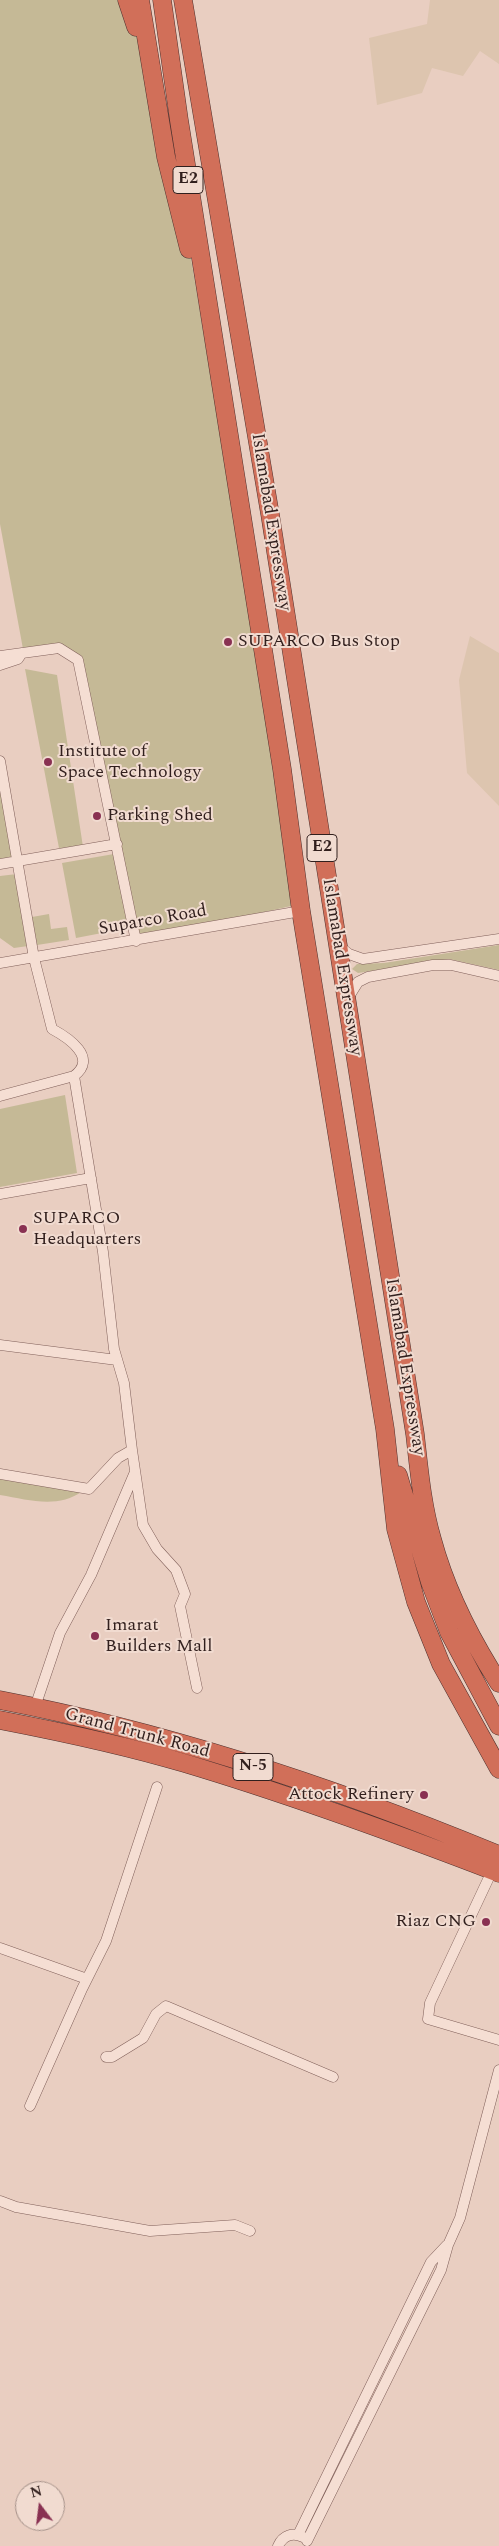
<!DOCTYPE html>
<style>
body{margin:0}
#map{position:relative;width:499px;height:2546px;overflow:hidden;background:#e9cec1;font-family:Spectral,serif}
canvas{display:block}
.north{position:absolute;left:15px;top:2481px;width:50px;height:50px;box-sizing:border-box;background:#f1dbd0;border:1px solid #a49088;border-radius:50%;rotate:345deg;font-size:14px;font-weight:700;line-height:20px;text-align:center;color:#311f1d}
.north::after{content:'';display:block;margin:auto;width:18px;height:22px;background:#893152;clip-path:polygon(50% 0,100% 100%,50% 72%,0 100%)}
</style>
<div id="map">
<canvas width="499" height="2546"></canvas>
<div class="north">N</div>
</div>
<script>
const ctx = document.querySelector('canvas').getContext('2d');
ctx.lineJoin = 'round';
function fillPath(path, color) {
  ctx.fillStyle = color;
  ctx.fill(path, 'evenodd');
}
function strokePath(path, color, width, dash) {
  ctx.strokeStyle = color;
  ctx.lineWidth = width;
  ctx.lineCap = dash ? 'butt' : 'round';
  ctx.setLineDash(dash || []);
  ctx.stroke(path);
}
function label(font, color, halo, rows, align = 'center') {
  ctx.font = font + ' Spectral,serif';
  ctx.lineWidth = 4;
  ctx.setLineDash([]);
  ctx.textBaseline = 'middle';
  ctx.strokeStyle = halo;
  ctx.fillStyle = color;
  for (const [text, x, y, turn = 0] of rows) {
    ctx.save();
    ctx.translate(x, y);
    ctx.rotate((+turn || 0) * Math.PI / 180);
    ctx.textAlign = isNaN(turn) ? turn : align;
    if (halo) ctx.strokeText(text, 0, 0);
    ctx.fillText(text, 0, 0);
    ctx.restore();
  }
}
fillPath(new Path2D(`
 M 430,0 L 499,0 L 499,64 L 480,51 L 463,76 L 432,68 L 422,93 L 377,105 L 369,38 L 427,24 Z
 M 470,636 L 499,653 L 499,806 L 467,773 L 459,680 Z`), '#ddc5af');
fillPath(new Path2D(`
 M 0,0 L 133,0 L 149,10 L 300,904 L 136,941 L 78,654 L 23,649 L 0,524 Z
 M 25,669 L 57,675 L 83,847 L 59,848 Z
 M 0,784 L 13,857 L 0,859 Z
 M 114,854 L 128,928 L 76,938 L 62,863 Z
 M 17,874 L 28,946 L 14,948 L 0,938 L 0,876 Z
 M 49,914 L 51,929 L 67,927 L 69,940 L 37,945 L 32,917 Z
 M 499,945 L 499,970 L 449,959 L 358,973 L 352,969 L 357,964 L 384,963 Z
 M 65,1095 L 77,1173 L 0,1187 L 0,1109 Z
 M 0,1477 L 83,1491 C 57,1509 30,1500 0,1495 Z`), '#c5b996');
const street = new Path2D(`
 M 0,656 L 59,648 L 78,660 L 136,941
 M 0,665 L 18,659 L 22,653
 M 0,761 L 34,958 L 52,1029 C 69,1038 98,1058 74,1076 L 0,1096
 M 0,864 L 117,844
 M 339,946 L 349,954 L 363,959 L 499,939
 M 0,963 L 301,911
 M 348,998 L 358,982 L 368,977 L 433,965 L 451,965 L 499,976
 M 0,1194 L 91,1178
 M 0,1345 L 117,1360
 M 132,1450 L 143,1525 L 157,1549 L 176,1570 L 185,1594 L 180,1606 L 197,1688
 M 0,1474 L 89,1489 L 118,1458 L 132,1450 L 124,1383 L 114,1349 L 103,1252 L 74,1076
 M 35,1707 L 60,1633 L 91,1575 L 135,1472
 M 496,1874 L 492,1871 L 430,2003 L 428,2019 L 499,2040
 M 0,1948 L 87,1979
 M 106,2057 L 112,2057 L 143,2038 L 156,2014 L 166,2006 L 333,2077
 M 30,2106 L 82,1989 L 106,1941 L 157,1787
 M 0,2201 L 16,2207 L 150,2231 L 235,2225 L 250,2231
 M 298,2535 L 431,2262 L 447,2245
 M 307,2541 L 441,2270 L 448,2245 L 460,2218 L 499,2070
 M 278,2546 C 283,2535 293,2532 303,2537`);
const highway = new Path2D(`
 M 127,0 L 136,27
 M 140,0 L 166,157 L 189,249
 M 162,0 L 179,120 L 282,769 L 301,911 L 385,1429 L 396,1529 L 416,1602 L 441,1664 L 499,1769
 M 183,0 L 270,514 L 415,1434 C 419,1469 422,1505 432,1539 C 446,1591 470,1638 499,1683
 M 398,1475 L 430,1582 L 449,1632 L 499,1726
 M 0,1700 C 167,1732 342,1790 499,1855
 M 0,1720 C 62,1732 124,1745 184,1763 C 291,1795 395,1833 499,1873`);
strokePath(street, '#80605a', 11);
strokePath(highway, '#4e312e', 19);
strokePath(street, '#f5ded3', 10);
strokePath(highway, '#d16f59', 18);
for (const [x, y, r, color] of [
 [228,642,5,"#893152"],
 [48,762,5,"#893152"],
 [97,816,5,"#893152"],
 [23,1229,5,"#893152"],
 [95,1636,5,"#893152"],
 [424,1795,5,"#893152"],
 [486,1922,5,"#893152"]
]) {
  const dot = new Path2D();
  dot.arc(x, y, r, 0, 2 * Math.PI);
  ctx.fillStyle = color;
  ctx.fill(dot);
  strokePath(dot, '#f1dbd0', 2);
}
for (const [x, y, w] of [
 [188,180,30],
 [322,848,30],
 [253,1767,40]
]) {
  const box = new Path2D();
  box.roundRect(x - w / 2, y - 13.5, w, 27, 4);
  ctx.fillStyle = '#f1dbd0';
  ctx.fill(box);
  strokePath(box, '#311f1d', 1);
}
label('bold 16px', '#311f1d', null, [
 ["E2",188,180],
 ["E2",322,848],
 ["N-5",253,1767]
]);
label('18px', '#311f1d', '#f1dbd0', [
 ["Islamabad Expressway",270,522,81],
 ["Suparco Road",153,921,-10],
 ["Islamabad Expressway",341,967,81],
 ["Islamabad Expressway",404,1367,81],
 ["Grand Trunk Road",137,1734,15]
]);
label('18px', '#311f1d', '#f1dbd0', [
 ["SUPARCO Bus Stop",238,642],
 ["Institute of",58,752],
 ["Space Technology",58,773],
 ["Parking Shed",107,816],
 ["SUPARCO",33,1219],
 ["Headquarters",33,1240],
 ["Imarat",105,1626],
 ["Builders Mall",105,1647],
 ["Attock Refinery",414,1795,"right"],
 ["Riaz CNG",476,1922,"right"]
], 'left');
</script>
